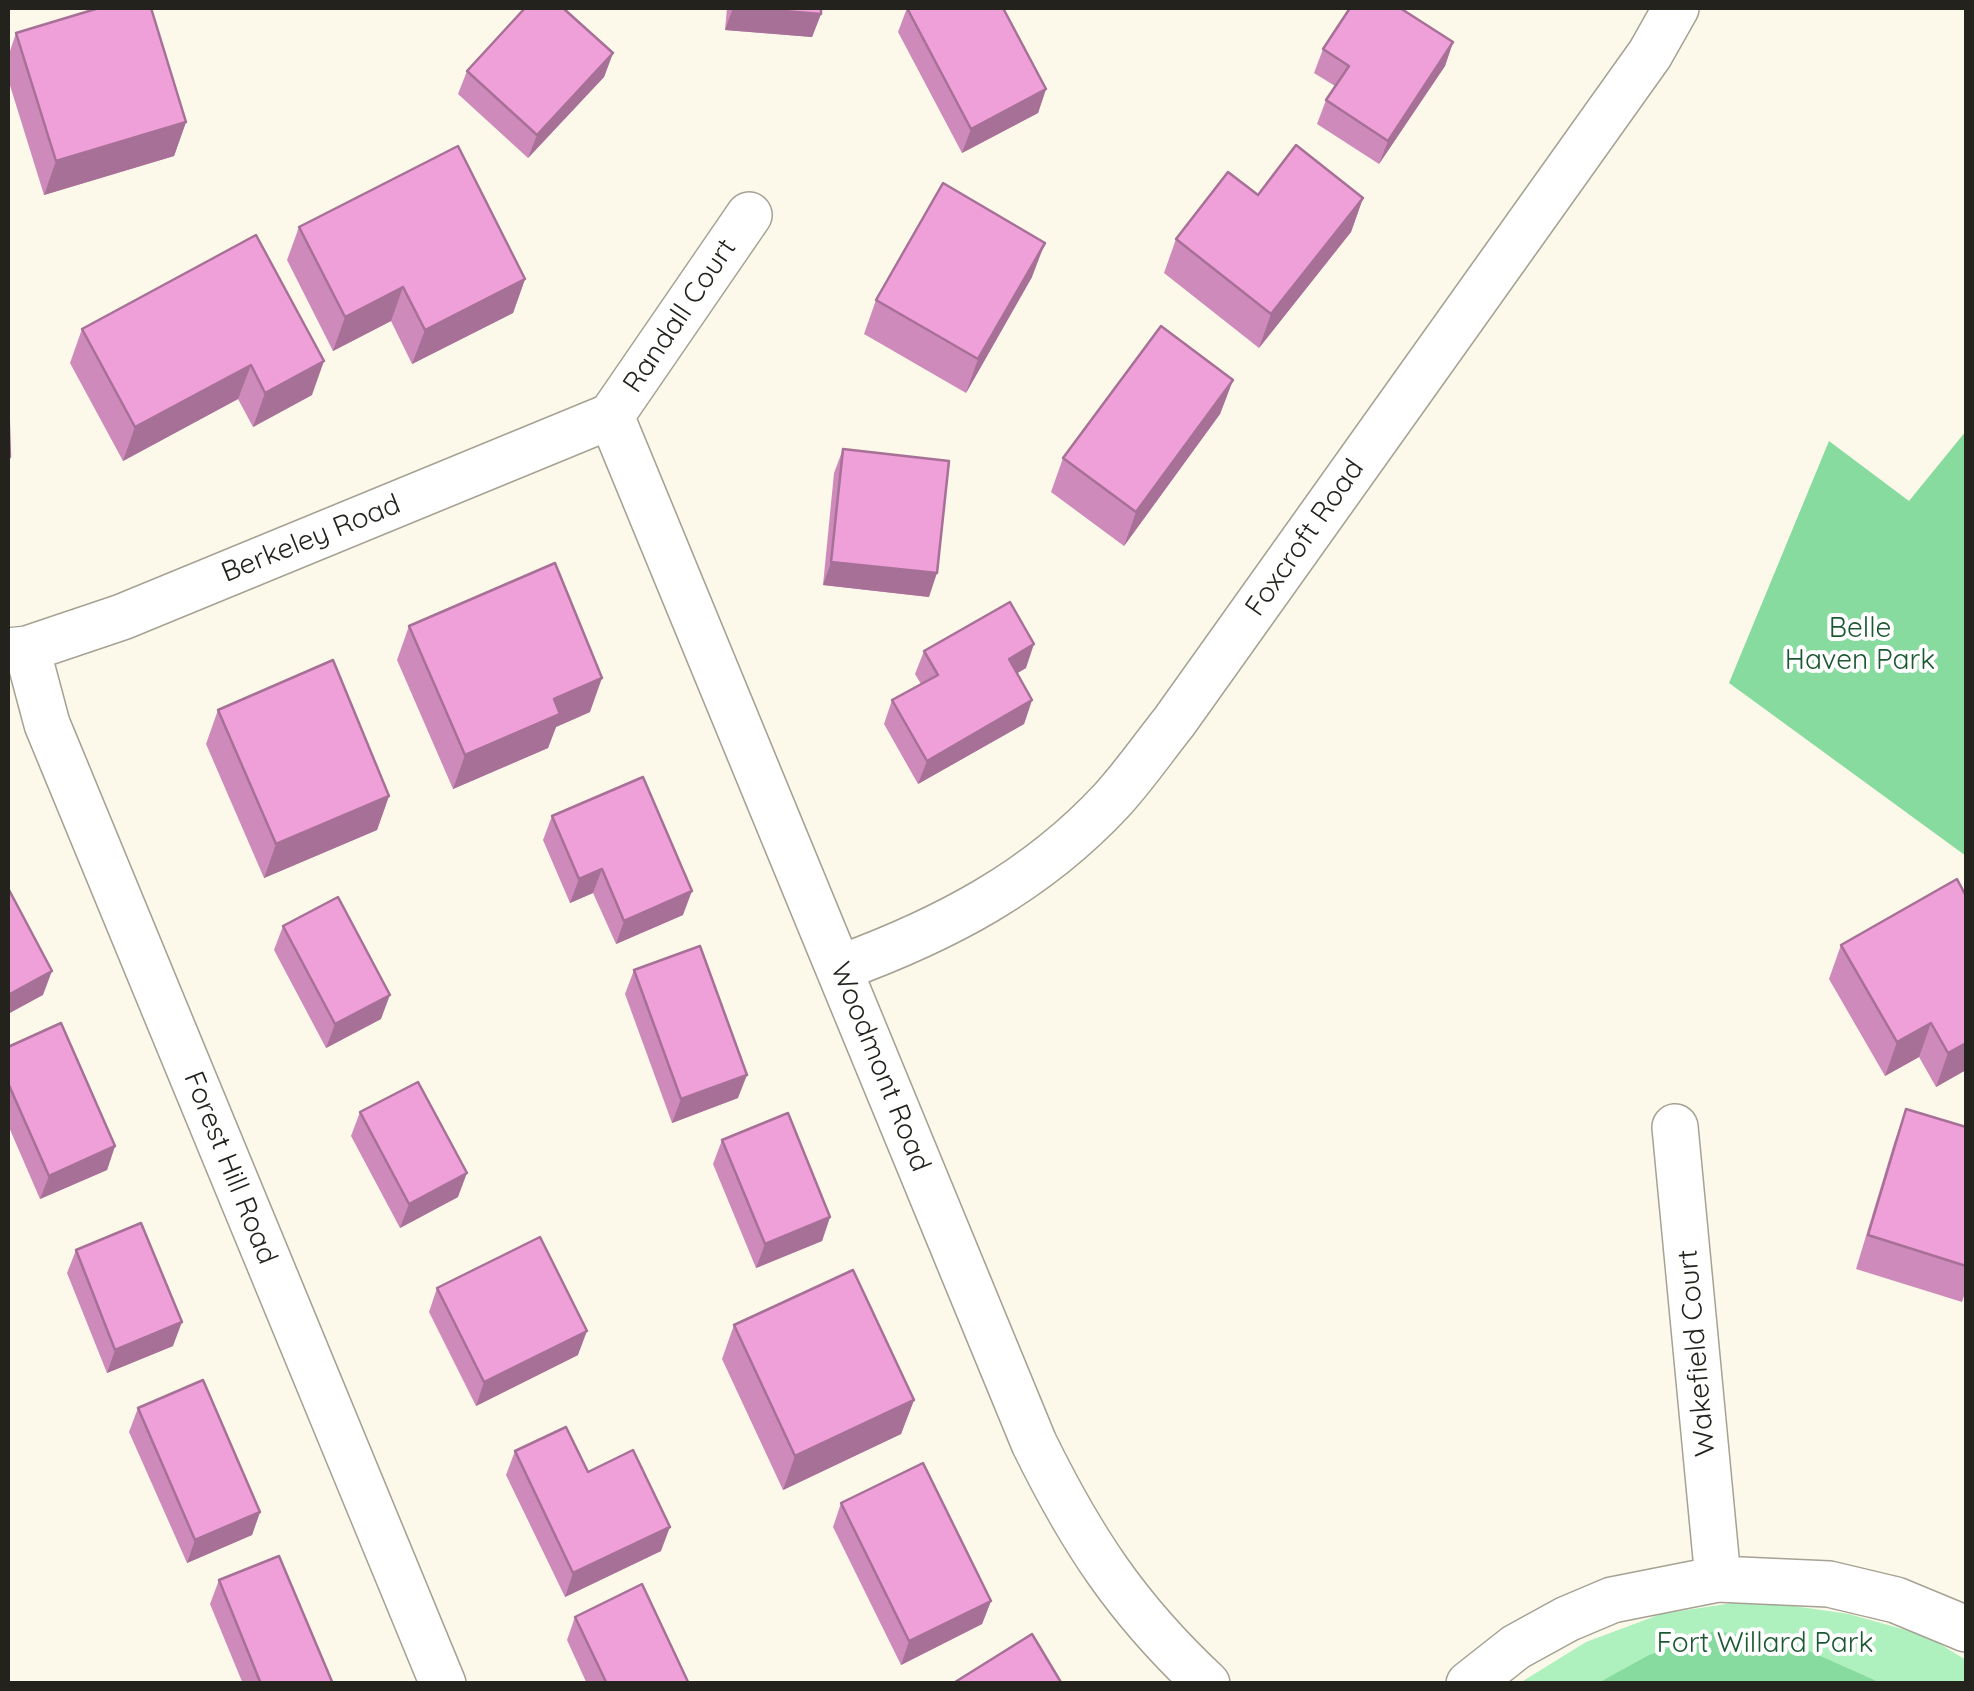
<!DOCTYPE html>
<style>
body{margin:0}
#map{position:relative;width:1974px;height:1691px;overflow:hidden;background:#fdf9ea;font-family:Quicksand,sans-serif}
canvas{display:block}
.frame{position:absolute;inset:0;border:10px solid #23221c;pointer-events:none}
</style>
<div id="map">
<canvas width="1974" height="1691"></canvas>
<div class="frame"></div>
</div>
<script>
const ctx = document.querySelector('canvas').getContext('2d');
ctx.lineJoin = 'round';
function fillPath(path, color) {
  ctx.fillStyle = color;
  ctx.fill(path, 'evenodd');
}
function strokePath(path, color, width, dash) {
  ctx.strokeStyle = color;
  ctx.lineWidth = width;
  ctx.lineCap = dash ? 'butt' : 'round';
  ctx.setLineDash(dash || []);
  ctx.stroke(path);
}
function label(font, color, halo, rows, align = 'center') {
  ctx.font = font + ' Quicksand,sans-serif';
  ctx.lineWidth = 8;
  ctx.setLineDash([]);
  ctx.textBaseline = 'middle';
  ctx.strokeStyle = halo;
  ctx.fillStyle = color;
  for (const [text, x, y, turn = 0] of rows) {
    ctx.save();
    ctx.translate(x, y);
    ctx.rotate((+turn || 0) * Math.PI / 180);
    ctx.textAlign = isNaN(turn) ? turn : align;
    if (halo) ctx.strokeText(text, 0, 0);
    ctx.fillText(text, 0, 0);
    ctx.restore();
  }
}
fillPath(new Path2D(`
 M 1752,1600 L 1849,1614 L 1927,1636 L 1966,1660 L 1966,1683 L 1518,1684 L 1586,1642 L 1661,1614 Z`), '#aef1bf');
fillPath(new Path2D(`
 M 1966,431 L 1966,856 L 1729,683 L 1829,441 L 1909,501 Z
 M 1715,1631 L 1789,1642 L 1881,1683 L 1598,1683 L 1649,1655 Z`), '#88db9e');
const street = new Path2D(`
 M 611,416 L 1034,1443 C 1082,1541 1127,1609 1207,1684
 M 611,416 L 749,215
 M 27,649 L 47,724 L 443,1684
 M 8,651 L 27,649 L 122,617 L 611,416
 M 840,968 C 944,930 1036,882 1112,800 C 1134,776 1154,747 1174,722 L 1650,54 L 1676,8
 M 1675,1127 L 1718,1579
 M 1469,1684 L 1516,1647 L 1567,1619 L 1612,1600 L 1718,1579 L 1829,1584 L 1896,1600 L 1966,1629`);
strokePath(street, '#a5a193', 48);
strokePath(street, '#fff', 45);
fillPath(new Path2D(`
 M 727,8 L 821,8 L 821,14 L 812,37 L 725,30 Z
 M 907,8 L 1046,89 L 1038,113 L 962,153 L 898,32 Z
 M 16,33 L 186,122 L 174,156 L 44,195 L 8,79 L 8,57 Z
 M 1453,42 L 1445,66 L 1379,164 L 1317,124 L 1326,100 L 1335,86 L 1314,73 L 1323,49 Z
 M 613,53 L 604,77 L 528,158 L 458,94 L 467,71 Z
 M 1258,195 L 1363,198 L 1351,232 L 1259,348 L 1164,273 L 1176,239 Z
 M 299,227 L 525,279 L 513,313 L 412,364 L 391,321 L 333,351 L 287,260 Z
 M 256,235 L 312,395 L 253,427 L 238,399 L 123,461 L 70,363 L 82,329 Z
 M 1032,277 L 966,393 L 864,334 L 876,300 Z
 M 1233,380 L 1220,414 L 1124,546 L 1051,492 L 1063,458 Z
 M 843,449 L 929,597 L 823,585 L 834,473 Z
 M 409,626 L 590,712 L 556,727 L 548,748 L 453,789 L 397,660 Z
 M 924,651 L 1026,668 L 1017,673 L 1032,700 L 1024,724 L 918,784 L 884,724 L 892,700 L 921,684 L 915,674 Z
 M 218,710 L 389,796 L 377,830 L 264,878 L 206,744 Z
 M 552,816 L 683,915 L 616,944 L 593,893 L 570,903 L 543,840 Z
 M 1966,896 L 1966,1070 L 1936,1087 L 1919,1057 L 1885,1076 L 1829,979 L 1841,945 Z
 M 283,926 L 381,1019 L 326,1048 L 274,950 Z
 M 634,970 L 738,1098 L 672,1123 L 625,994 Z
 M 8,1047 L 115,1146 L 107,1170 L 40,1199 L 8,1125 Z
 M 1906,1109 L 1966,1127 L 1966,1290 L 1962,1302 L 1856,1269 L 1894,1143 Z
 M 360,1112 L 458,1197 L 400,1228 L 351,1136 Z
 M 722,1140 L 830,1217 L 822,1241 L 756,1268 L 713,1164 Z
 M 76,1250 L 173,1346 L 107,1373 L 67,1273 Z
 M 437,1288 L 578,1355 L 476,1406 L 429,1312 Z
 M 734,1325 L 914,1400 L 901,1434 L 783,1490 L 722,1359 Z
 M 138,1408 L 260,1512 L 252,1535 L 187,1563 L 129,1432 Z
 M 515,1451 L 588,1472 L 661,1551 L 565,1597 L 506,1475 Z
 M 841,1503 L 991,1601 L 982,1624 L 901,1665 L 833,1527 Z
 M 219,1580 L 333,1684 L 243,1684 L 210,1604 Z
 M 575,1617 L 689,1684 L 587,1684 L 567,1640 Z`), '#ce8aba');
fillPath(new Path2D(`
 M 733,8 L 748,8 L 821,14 L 812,37 L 725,30 Z
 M 1453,42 L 1445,66 L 1379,164 L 1388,141 Z
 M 613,53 L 604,77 L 528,158 L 537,135 Z
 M 1046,89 L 1038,113 L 962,153 L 971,129 Z
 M 186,122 L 174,156 L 44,195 L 56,161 Z
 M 1363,198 L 1351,232 L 1259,348 L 1271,314 Z
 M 1045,243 L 1032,277 L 966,393 L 978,359 Z
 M 525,279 L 513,313 L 412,364 L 425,330 Z
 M 403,287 L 391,321 L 333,351 L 345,317 Z
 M 324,361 L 312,395 L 253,427 L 265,393 Z
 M 251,365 L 238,399 L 123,461 L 135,427 Z
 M 1233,380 L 1220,414 L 1124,546 L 1136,512 Z
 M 831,562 L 937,573 L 929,597 L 823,585 Z
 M 1034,644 L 1026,668 L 1001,683 L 1009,659 Z
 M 602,678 L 590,712 L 556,727 L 548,748 L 453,789 L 465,755 L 554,699 Z
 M 1032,700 L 1024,724 L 918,784 L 927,761 Z
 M 389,796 L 377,830 L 264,878 L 276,844 Z
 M 602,869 L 593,893 L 570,903 L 579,879 Z
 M 692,891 L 683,915 L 616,944 L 624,921 Z
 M 52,971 L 43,995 L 8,1014 L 8,995 Z
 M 390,995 L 381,1019 L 326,1048 L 335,1024 Z
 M 1931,1023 L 1919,1057 L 1885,1076 L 1897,1042 Z
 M 1966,1043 L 1966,1070 L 1936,1087 L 1948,1053 Z
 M 747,1075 L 738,1098 L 672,1123 L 681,1099 Z
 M 115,1146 L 107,1170 L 40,1199 L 49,1176 Z
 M 467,1173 L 458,1197 L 400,1228 L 409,1204 Z
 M 830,1217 L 822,1241 L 756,1268 L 765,1244 Z
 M 182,1322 L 173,1346 L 107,1373 L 115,1350 Z
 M 587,1331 L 578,1355 L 476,1406 L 484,1382 Z
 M 914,1400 L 901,1434 L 783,1490 L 795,1456 Z
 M 260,1512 L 252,1535 L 187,1563 L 195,1540 Z
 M 670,1527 L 661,1551 L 565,1597 L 573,1573 Z
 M 991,1601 L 982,1624 L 901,1665 L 909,1641 Z`), '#a77097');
const building = new Path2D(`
 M 99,8 L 151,8 L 186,122 L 56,161 L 16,33 Z
 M 525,8 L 563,8 L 613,53 L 537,135 L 467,71 Z
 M 748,8 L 821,8 L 821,14 Z
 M 907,8 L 1003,8 L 1046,89 L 971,129 Z
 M 1350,8 L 1400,8 L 1453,42 L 1388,141 L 1326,100 L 1349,66 L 1323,49 Z
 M 1296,145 L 1363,198 L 1271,314 L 1176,239 L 1228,172 L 1258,195 Z
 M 458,146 L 525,279 L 425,330 L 403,287 L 345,317 L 299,227 Z
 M 943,183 L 1045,243 L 978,359 L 876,300 Z
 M 256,235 L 324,361 L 265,393 L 251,365 L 135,427 L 82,329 Z
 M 1161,326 L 1233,380 L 1136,512 L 1063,458 Z
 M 8,398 L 10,457 L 8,457 Z
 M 843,449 L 949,461 L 937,573 L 831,562 Z
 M 555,563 L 602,678 L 554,699 L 560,714 L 465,755 L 409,626 Z
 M 1010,602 L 1034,644 L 1009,659 L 1032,700 L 927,761 L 892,700 L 938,675 L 924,651 Z
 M 333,660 L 389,796 L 276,844 L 218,710 Z
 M 643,777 L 692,891 L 624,921 L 602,869 L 579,879 L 552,816 Z
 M 1957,879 L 1966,896 L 1966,1043 L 1948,1053 L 1931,1023 L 1897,1042 L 1841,945 Z
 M 8,888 L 52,971 L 8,995 Z
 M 338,897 L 390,995 L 335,1024 L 283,926 Z
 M 700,946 L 747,1075 L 681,1099 L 634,970 Z
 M 61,1023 L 115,1146 L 49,1176 L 8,1083 L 8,1047 Z
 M 418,1082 L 467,1173 L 409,1204 L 360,1112 Z
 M 1906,1109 L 1966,1127 L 1966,1266 L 1868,1235 Z
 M 788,1113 L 830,1217 L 765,1244 L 722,1140 Z
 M 141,1223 L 182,1322 L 115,1350 L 76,1250 Z
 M 540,1237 L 587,1331 L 484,1382 L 437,1288 Z
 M 853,1270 L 914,1400 L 795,1456 L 734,1325 Z
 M 203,1380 L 260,1512 L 195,1540 L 138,1408 Z
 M 566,1427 L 588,1472 L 633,1450 L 670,1527 L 573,1573 L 515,1451 Z
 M 923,1463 L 991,1601 L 909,1641 L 841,1503 Z
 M 279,1556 L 333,1684 L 261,1684 L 219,1580 Z
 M 642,1584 L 689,1684 L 607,1684 L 575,1617 Z
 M 1032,1634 L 1062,1684 L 952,1684 Z`);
fillPath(building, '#efa0d8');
strokePath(building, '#a77097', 2.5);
label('28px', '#23221c', '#fff', [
 ["Randall Court",680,316,-56],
 ["Foxcroft Road",1305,538,-55],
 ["Berkeley Road",311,539,-22],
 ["Woodmont Road",880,1067,68],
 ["Forest Hill Road",230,1168,68],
 ["Wakefield Court",1697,1353,-95]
]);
label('28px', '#1c5831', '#fff', [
 ["Belle",1860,629],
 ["Haven Park",1860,661],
 ["Fort Willard Park",1765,1644]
]);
</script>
